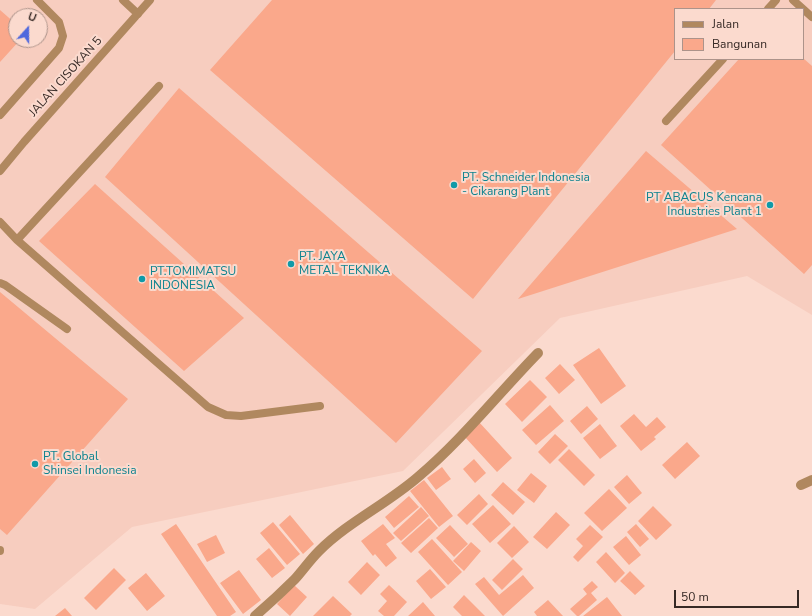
<!DOCTYPE html>
<style>
body{margin:0}
#map{position:relative;width:812px;height:616px;overflow:hidden;background:#fbdace;font-family:"Nunito Sans",sans-serif}
canvas{display:block}
.legend{position:absolute;left:674px;top:8px;width:130px;height:52px;box-sizing:border-box;background:#fbdace;border:1px solid #ac938a;margin:0;padding:5px 7px;list-style:none;font-size:12px;color:#362925}
.legend li{display:flex;align-items:center;gap:8px;height:20px}
.legend b{width:20px;border:1px solid #ac938a}
.north{position:absolute;left:8px;top:8px;width:40px;height:40px;box-sizing:border-box;background:#fbdace;border:1px solid #ac938a;border-radius:50%;rotate:21deg;font-size:11px;font-weight:700;line-height:16px;text-align:center;color:#362925}
.north::after{content:'';display:block;margin:auto;width:14px;height:18px;background:#4f68dd;clip-path:polygon(50% 0,100% 100%,50% 72%,0 100%)}
.scale{position:absolute;left:674px;top:590px;width:125px;height:18px;box-sizing:border-box;border:2px solid #362925;border-top:0;padding-left:5px;font-size:12px;line-height:14px;white-space:nowrap;color:#362925;-webkit-text-stroke:3px #fbdace;paint-order:stroke}
</style>
<div id="map">
<canvas width="812" height="616"></canvas>
<ul class="legend">
<li><b style="height:5px;background:#b0885f"></b>Jalan</li>
<li><b style="height:11px;background:#faa88b"></b>Bangunan</li>
</ul>
<div class="north">U</div>
<div class="scale">50 m</div>
</div>
<script>
const ctx = document.querySelector('canvas').getContext('2d');
ctx.lineJoin = 'round';
function fillPath(path, color) {
  ctx.fillStyle = color;
  ctx.fill(path, 'evenodd');
}
function strokePath(path, color, width, dash) {
  ctx.strokeStyle = color;
  ctx.lineWidth = width;
  ctx.lineCap = dash ? 'butt' : 'round';
  ctx.setLineDash(dash || []);
  ctx.stroke(path);
}
function label(font, color, halo, rows, align = 'center') {
  ctx.font = font + ' "Nunito Sans",sans-serif';
  ctx.lineWidth = 4;
  ctx.setLineDash([]);
  ctx.textBaseline = 'middle';
  ctx.strokeStyle = halo;
  ctx.fillStyle = color;
  for (const [text, x, y, turn = 0] of rows) {
    ctx.save();
    ctx.translate(x, y);
    ctx.rotate((+turn || 0) * Math.PI / 180);
    ctx.textAlign = isNaN(turn) ? turn : align;
    if (halo) ctx.strokeText(text, 0, 0);
    ctx.fillText(text, 0, 0);
    ctx.restore();
  }
}
fillPath(new Path2D(`
 M 0,0 L 812,0 L 812,315 L 747,276 L 560,318 L 403,471 L 132,527 L 35,609 L 0,604 ZM 675,9 L 803,9 L 803,59 L 675,59 ZM 16,16 L 40,16 L 40,40 L 16,40 Z`), '#f7cdbf');
fillPath(new Path2D(`
 M 272,0 L 716,0 L 709,9 L 675,9 L 675,51 L 473,299 L 210,70 Z
 M 0,10 L 16,24 L 16,40 L 20,40 L 0,62 Z
 M 803,58 L 812,66 L 812,265 L 804,274 L 661,145 L 739,59 L 803,59 Z
 M 179,88 L 482,351 L 396,443 L 105,177 Z
 M 646,151 L 737,229 L 518,299 Z
 M 95,184 L 244,318 L 184,371 L 39,241 Z
 M 0,292 L 128,399 L 7,535 L 0,529 Z
 M 599,348 L 626,386 L 601,404 L 573,365 Z
 M 560,364 L 575,380 L 559,394 L 545,378 Z
 M 530,380 L 547,397 L 522,422 L 505,404 Z
 M 550,405 L 564,421 L 536,445 L 522,430 Z
 M 587,406 L 598,419 L 581,434 L 570,421 Z
 M 634,414 L 646,427 L 657,417 L 666,427 L 654,437 L 656,439 L 641,451 L 620,426 Z
 M 479,422 L 512,458 L 497,472 L 464,436 Z
 M 600,424 L 617,446 L 600,459 L 583,438 Z
 M 555,434 L 568,446 L 550,464 L 538,452 Z
 M 687,442 L 700,456 L 675,479 L 662,465 Z
 M 569,449 L 595,475 L 584,486 L 558,460 Z
 M 474,459 L 486,473 L 475,483 L 463,469 Z
 M 442,467 L 451,479 L 436,490 L 427,478 Z
 M 531,473 L 547,486 L 534,503 L 517,490 Z
 M 627,475 L 642,493 L 629,504 L 614,487 Z
 M 424,480 L 453,516 L 439,527 L 410,491 Z
 M 503,482 L 525,502 L 513,515 L 491,495 Z
 M 609,489 L 627,508 L 602,531 L 584,513 Z
 M 479,494 L 488,504 L 467,525 L 457,515 Z
 M 409,496 L 419,507 L 394,528 L 385,517 Z
 M 493,505 L 511,524 L 490,543 L 472,524 Z
 M 653,506 L 672,525 L 656,540 L 638,521 Z
 M 421,507 L 429,516 L 401,541 L 393,533 Z
 M 556,512 L 570,525 L 547,549 L 533,537 Z
 M 290,515 L 314,544 L 303,554 L 279,525 Z
 M 429,518 L 438,528 L 411,553 L 401,543 Z
 M 273,522 L 300,554 L 287,565 L 260,533 Z
 M 176,524 L 236,612 L 230,616 L 217,616 L 161,534 Z
 M 383,524 L 395,538 L 386,544 L 397,558 L 386,567 L 375,554 L 373,556 L 361,541 Z
 M 636,524 L 649,539 L 640,547 L 627,532 Z
 M 450,525 L 468,544 L 454,557 L 436,538 Z
 M 590,525 L 603,537 L 578,562 L 573,557 L 583,546 L 576,539 Z
 M 514,526 L 529,542 L 512,558 L 497,543 Z
 M 216,535 L 225,553 L 207,562 L 197,544 Z
 M 626,536 L 641,555 L 629,565 L 613,547 Z
 M 432,539 L 462,572 L 448,585 L 418,552 Z
 M 471,542 L 481,551 L 464,571 L 453,561 Z
 M 269,548 L 285,568 L 272,578 L 256,559 Z
 M 606,552 L 625,573 L 615,583 L 596,562 Z
 M 513,559 L 523,569 L 502,590 L 492,580 Z
 M 367,562 L 380,575 L 361,595 L 348,582 Z
 M 114,568 L 126,580 L 96,610 L 84,598 Z
 M 430,569 L 446,587 L 431,599 L 416,581 Z
 M 239,570 L 261,600 L 243,614 L 220,583 Z
 M 630,571 L 645,586 L 635,595 L 620,581 Z
 M 146,573 L 165,596 L 147,611 L 128,588 Z
 M 523,575 L 534,588 L 503,616 L 475,584 L 484,577 L 499,595 Z
 M 592,581 L 598,587 L 591,593 L 597,600 L 579,616 L 577,616 L 570,609 L 587,594 L 583,589 Z
 M 294,585 L 307,597 L 290,616 L 277,604 Z
 M 389,585 L 407,602 L 394,616 L 384,616 L 378,611 L 387,601 L 380,594 Z
 M 464,595 L 485,616 L 462,616 L 453,607 Z
 M 333,596 L 352,614 L 350,616 L 313,616 Z
 M 607,597 L 622,616 L 583,616 Z
 M 548,600 L 563,616 L 537,616 L 534,612 Z
 M 423,602 L 435,616 L 408,616 Z
 M 65,608 L 72,616 L 55,616 Z`), '#faa88b');
strokePath(new Path2D(`
 M 123,0 L 138,14
 M 793,0 L 803,9
 M 768,9 L 776,0
 M 803,9 L 812,17
 M 0,115 L 59,48 L 63,36 L 59,22 L 37,0
 M 666,121 L 723,59
 M 0,171 L 24,142 L 150,0
 M 0,222 L 17,240 L 208,407 L 226,415 L 241,416 L 320,406
 M 17,240 L 159,86
 M 0,283 L 5,285 L 67,329
 M 0,550 L 0,551`), '#b0885f', 8);
strokePath(new Path2D(`
 M 801,485 L 812,480
 M 255,616 C 269,604 282,592 295,579 C 303,570 310,560 319,551 C 348,522 387,504 418,477 C 462,440 498,394 538,353`), '#b0885f', 10);
for (const [x, y, r, color] of [
 [454,185,4,"#0f9aa8"],
 [770,205,4,"#0f9aa8"],
 [291,264,4,"#0f9aa8"],
 [142,279,4,"#0f9aa8"],
 [35,464,4,"#0f9aa8"]
]) {
  const dot = new Path2D();
  dot.arc(x, y, r, 0, 2 * Math.PI);
  ctx.fillStyle = color;
  ctx.fill(dot);
  strokePath(dot, '#fbdace', 1.5);
}
label('12px', '#362925', '#fbdace', [
 ["JALAN CISOKAN 5",66,77,-48]
]);
label('12px', '#0d838f', '#fbdace', [
 ["PT. Schneider Indonesia",462,178],
 ["- Cikarang Plant",462,192],
 ["PT ABACUS Kencana",762,198,"right"],
 ["Industries Plant 1",762,212,"right"],
 ["PT. JAYA",299,257],
 ["METAL TEKNIKA",299,271],
 ["PT.TOMIMATSU",150,272],
 ["INDONESIA",150,286],
 ["PT. Global",43,457],
 ["Shinsei Indonesia",43,471]
], 'left');
</script>
